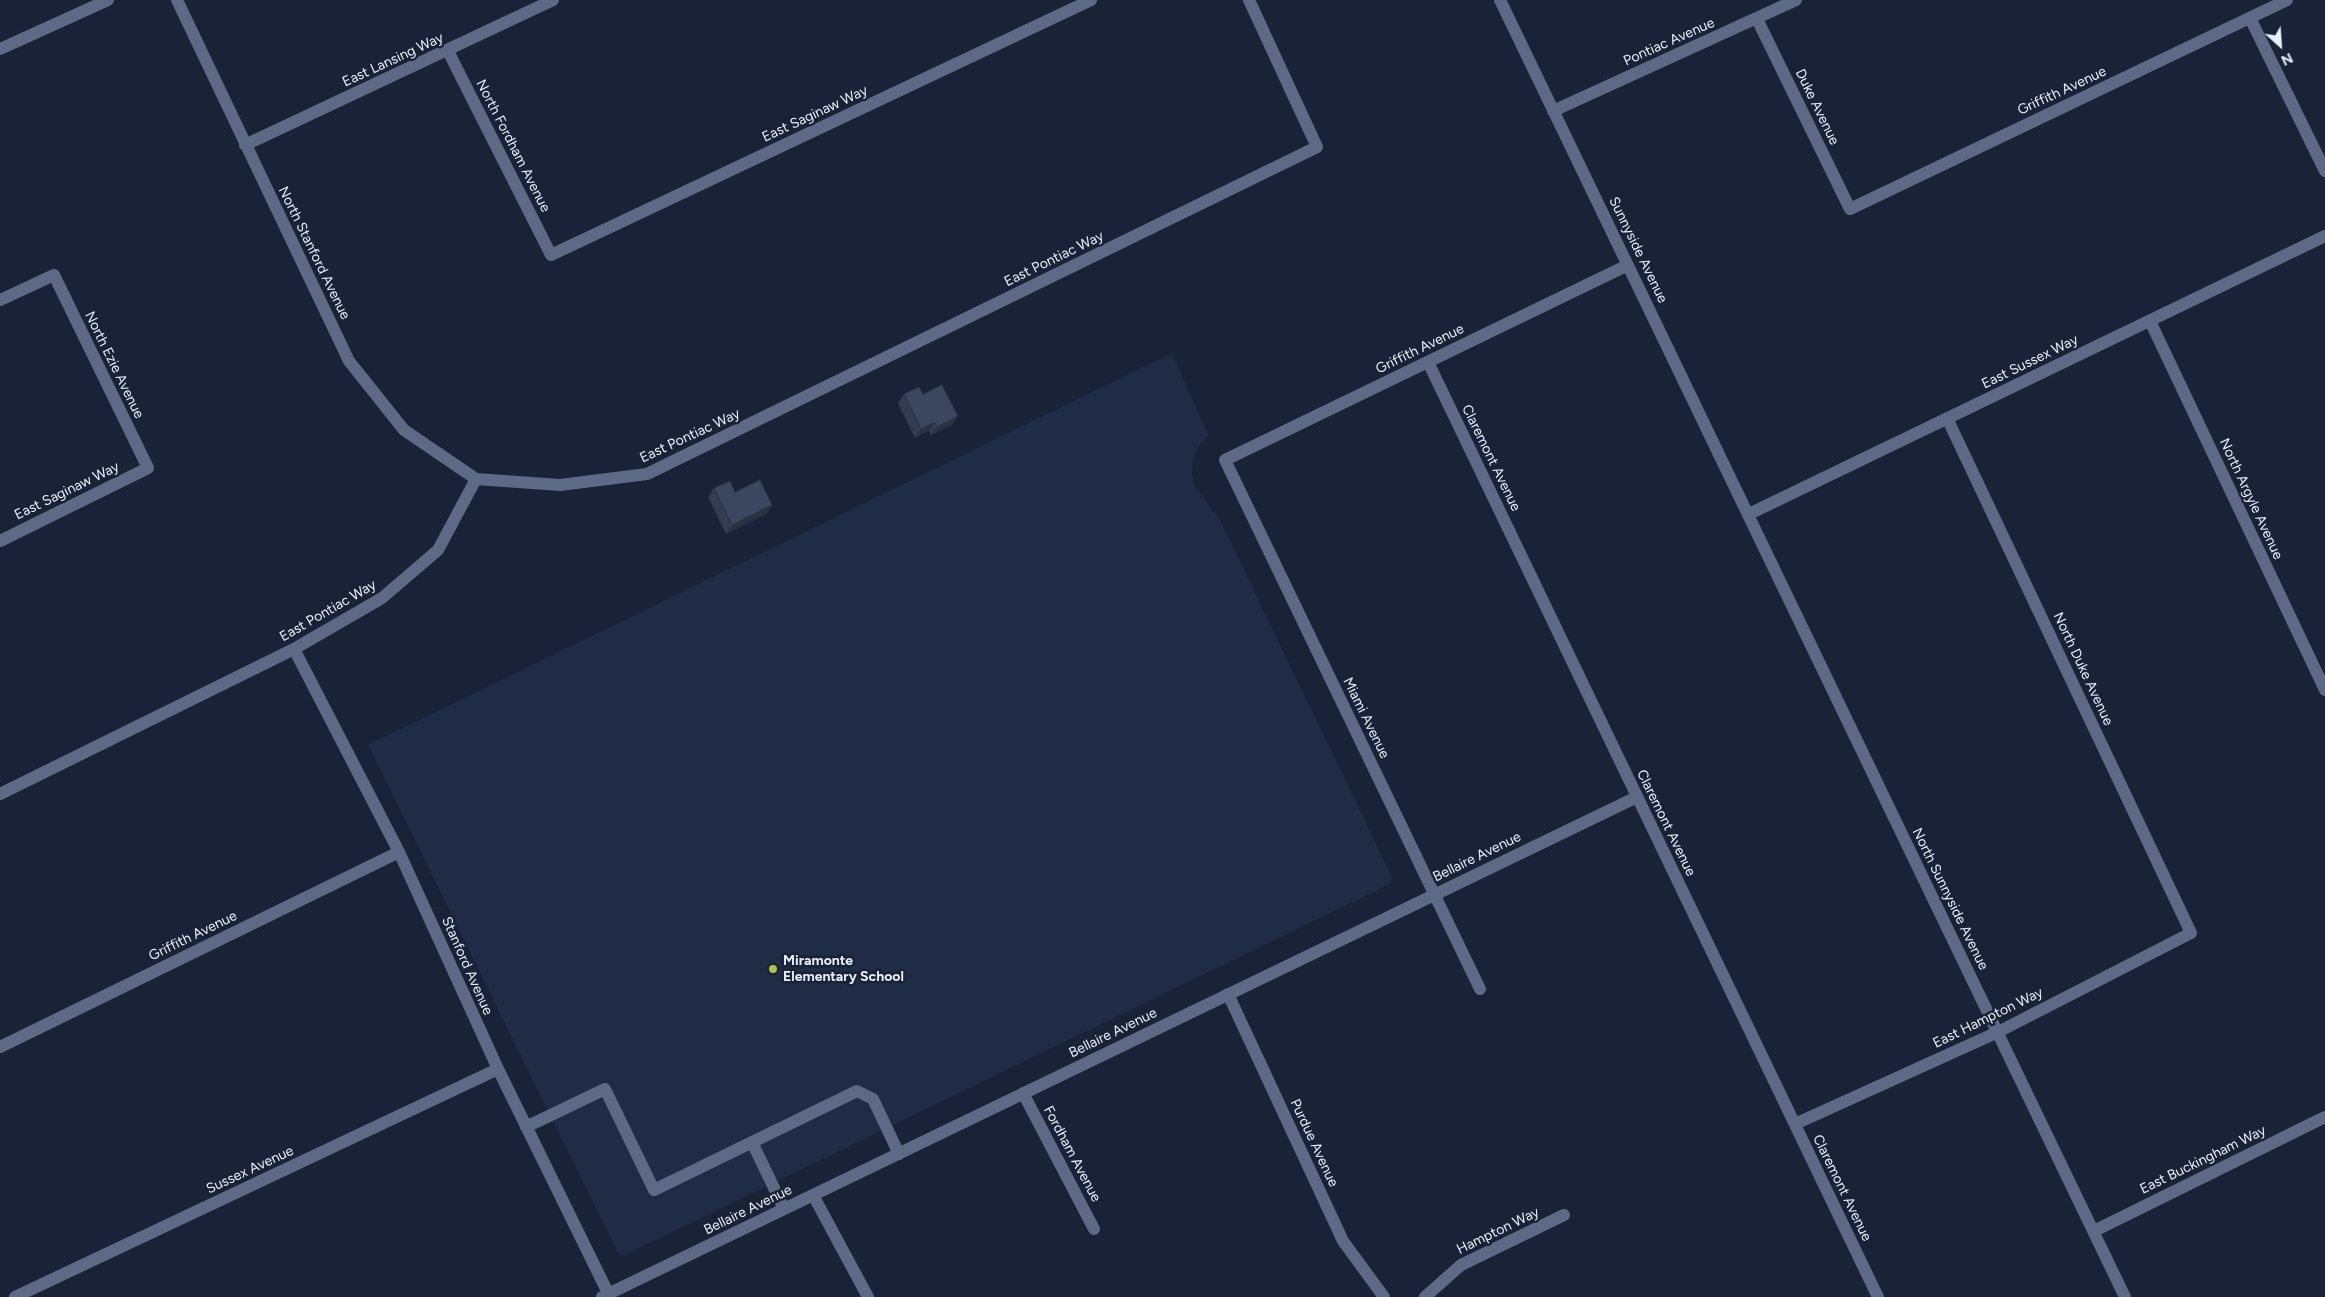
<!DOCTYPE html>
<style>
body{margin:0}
#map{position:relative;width:2325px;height:1297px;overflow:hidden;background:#192237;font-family:Figtree,sans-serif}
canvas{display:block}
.north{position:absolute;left:2255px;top:20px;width:50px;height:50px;-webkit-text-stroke:4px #192237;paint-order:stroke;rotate:154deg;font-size:14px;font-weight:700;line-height:20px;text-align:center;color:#e7eefd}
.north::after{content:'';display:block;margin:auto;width:18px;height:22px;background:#e7eefd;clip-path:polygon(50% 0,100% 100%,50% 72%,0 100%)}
</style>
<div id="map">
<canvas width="2325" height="1297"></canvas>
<div class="north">N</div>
</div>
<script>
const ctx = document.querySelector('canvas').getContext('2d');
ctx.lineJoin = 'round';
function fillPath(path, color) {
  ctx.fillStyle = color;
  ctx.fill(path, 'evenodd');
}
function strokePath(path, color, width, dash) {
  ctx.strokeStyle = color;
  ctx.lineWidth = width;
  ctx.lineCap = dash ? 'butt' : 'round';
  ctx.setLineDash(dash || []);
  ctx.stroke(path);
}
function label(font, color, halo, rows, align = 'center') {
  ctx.font = font + ' Figtree,sans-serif';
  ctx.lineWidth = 5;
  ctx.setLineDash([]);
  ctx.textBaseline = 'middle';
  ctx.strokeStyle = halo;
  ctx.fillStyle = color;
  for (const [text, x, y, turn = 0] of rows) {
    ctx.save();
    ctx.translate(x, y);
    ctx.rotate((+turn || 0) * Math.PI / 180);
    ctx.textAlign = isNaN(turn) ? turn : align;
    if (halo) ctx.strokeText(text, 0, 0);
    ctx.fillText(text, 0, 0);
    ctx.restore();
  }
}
fillPath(new Path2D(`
 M 1172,353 L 1208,435 L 1199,446 L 1193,459 L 1192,473 L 1194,486 L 1219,518 L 1392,877 L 1390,884 L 625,1255 L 618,1253 L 368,745 Z`), '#202b46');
strokePath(new Path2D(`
 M 177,0 L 349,361 L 404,430 L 476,479 L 560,485 L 647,474 L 1317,147 L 1249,0
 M 1500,0 L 2125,1297
 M 2250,18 L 2325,171
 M 1757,19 L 1850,209 L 2287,0
 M 0,49 L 108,0
 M 448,51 L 551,255 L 1091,0
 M 1553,111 L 1796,0
 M 245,145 L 553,0
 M 0,300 L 54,275 L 148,468 L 0,541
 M 2150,321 L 2325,690
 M 1428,362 L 1878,1297
 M 1749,514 L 2325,236
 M 294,649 L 399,852 L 498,1069 L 610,1297
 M 0,794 L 294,649 L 382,598 L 438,550 L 476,479
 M 1480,989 L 1225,460 L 1628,265
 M 1228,994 L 1343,1241 L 1384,1297
 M 0,1047 L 399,852
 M 1023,1093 L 1094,1229
 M 1795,1124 L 1998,1032 L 2191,933 L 1947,418
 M 526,1127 L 605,1089 L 654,1190 L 857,1091 L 873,1099 L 899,1154
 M 752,1142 L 784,1209
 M 813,1195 L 868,1297
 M 2094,1231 L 2325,1117
 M 15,1297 L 498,1069
 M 602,1297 L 1637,797
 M 1425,1297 L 1461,1265 L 1564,1215`), '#5e6a85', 12);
fillPath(new Path2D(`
 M 904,394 L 952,425 L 931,435 L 929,431 L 915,438 L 898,403 Z
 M 714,488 L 772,505 L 766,514 L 726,534 L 708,497 Z`), '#343c51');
fillPath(new Path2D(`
 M 958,416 L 952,425 L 931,435 L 937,427 Z
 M 935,422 L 929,431 L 915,438 L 921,429 Z
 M 772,505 L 766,514 L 726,534 L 732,525 Z`), '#2a3142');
const building = new Path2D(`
 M 942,385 L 958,416 L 937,427 L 935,422 L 921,429 L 904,394 L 919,387 L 923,394 Z
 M 760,480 L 772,505 L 732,525 L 714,488 L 730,481 L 735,492 Z`);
fillPath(building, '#3c465e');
strokePath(building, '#2a3142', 1);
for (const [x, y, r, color] of [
 [773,969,5,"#b3c24b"]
]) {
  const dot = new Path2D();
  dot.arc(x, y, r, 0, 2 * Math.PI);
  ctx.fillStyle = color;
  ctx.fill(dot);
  strokePath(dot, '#192237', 2);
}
label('14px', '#e7eefd', '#192237', [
 ["Pontiac Avenue",1669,42,-24],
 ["East Lansing Way",393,60,-25],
 ["Griffith Avenue",2062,91,-25],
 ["Duke Avenue",1817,107,64],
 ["East Saginaw Way",815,114,-25],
 ["North Fordham Avenue",513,146,63],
 ["Sunnyside Avenue",1638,250,64],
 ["North Stanford Avenue",314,253,64],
 ["East Pontiac Way",1054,259,-26],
 ["Griffith Avenue",1420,349,-26],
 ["East Sussex Way",2030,362,-26],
 ["North Ezie Avenue",114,365,64],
 ["East Pontiac Way",690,436,-25],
 ["Claremont Avenue",1491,458,64],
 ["East Saginaw Way",67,491,-26],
 ["North Argyle Avenue",2251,499,65],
 ["East Pontiac Way",328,611,-30],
 ["North Duke Avenue",2083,669,65],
 ["Miami Avenue",1366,718,64],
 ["Claremont Avenue",1666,823,64],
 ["Bellaire Avenue",1477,857,-26],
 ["North Sunnyside Avenue",1950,899,64],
 ["Griffith Avenue",193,936,-26],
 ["Stanford Avenue",467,966,66],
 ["East Hampton Way",1988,1018,-26],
 ["Bellaire Avenue",1113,1033,-26],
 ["Purdue Avenue",1314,1143,65],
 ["Fordham Avenue",1072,1154,62],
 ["East Buckingham Way",2203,1160,-26],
 ["Sussex Avenue",250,1170,-25],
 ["Claremont Avenue",1842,1188,64],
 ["Bellaire Avenue",748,1210,-26],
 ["Hampton Way",1498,1231,-26]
]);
label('bold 14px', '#e7eefd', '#192237', [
 ["Miramonte",783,961],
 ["Elementary School",783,977]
], 'left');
</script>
